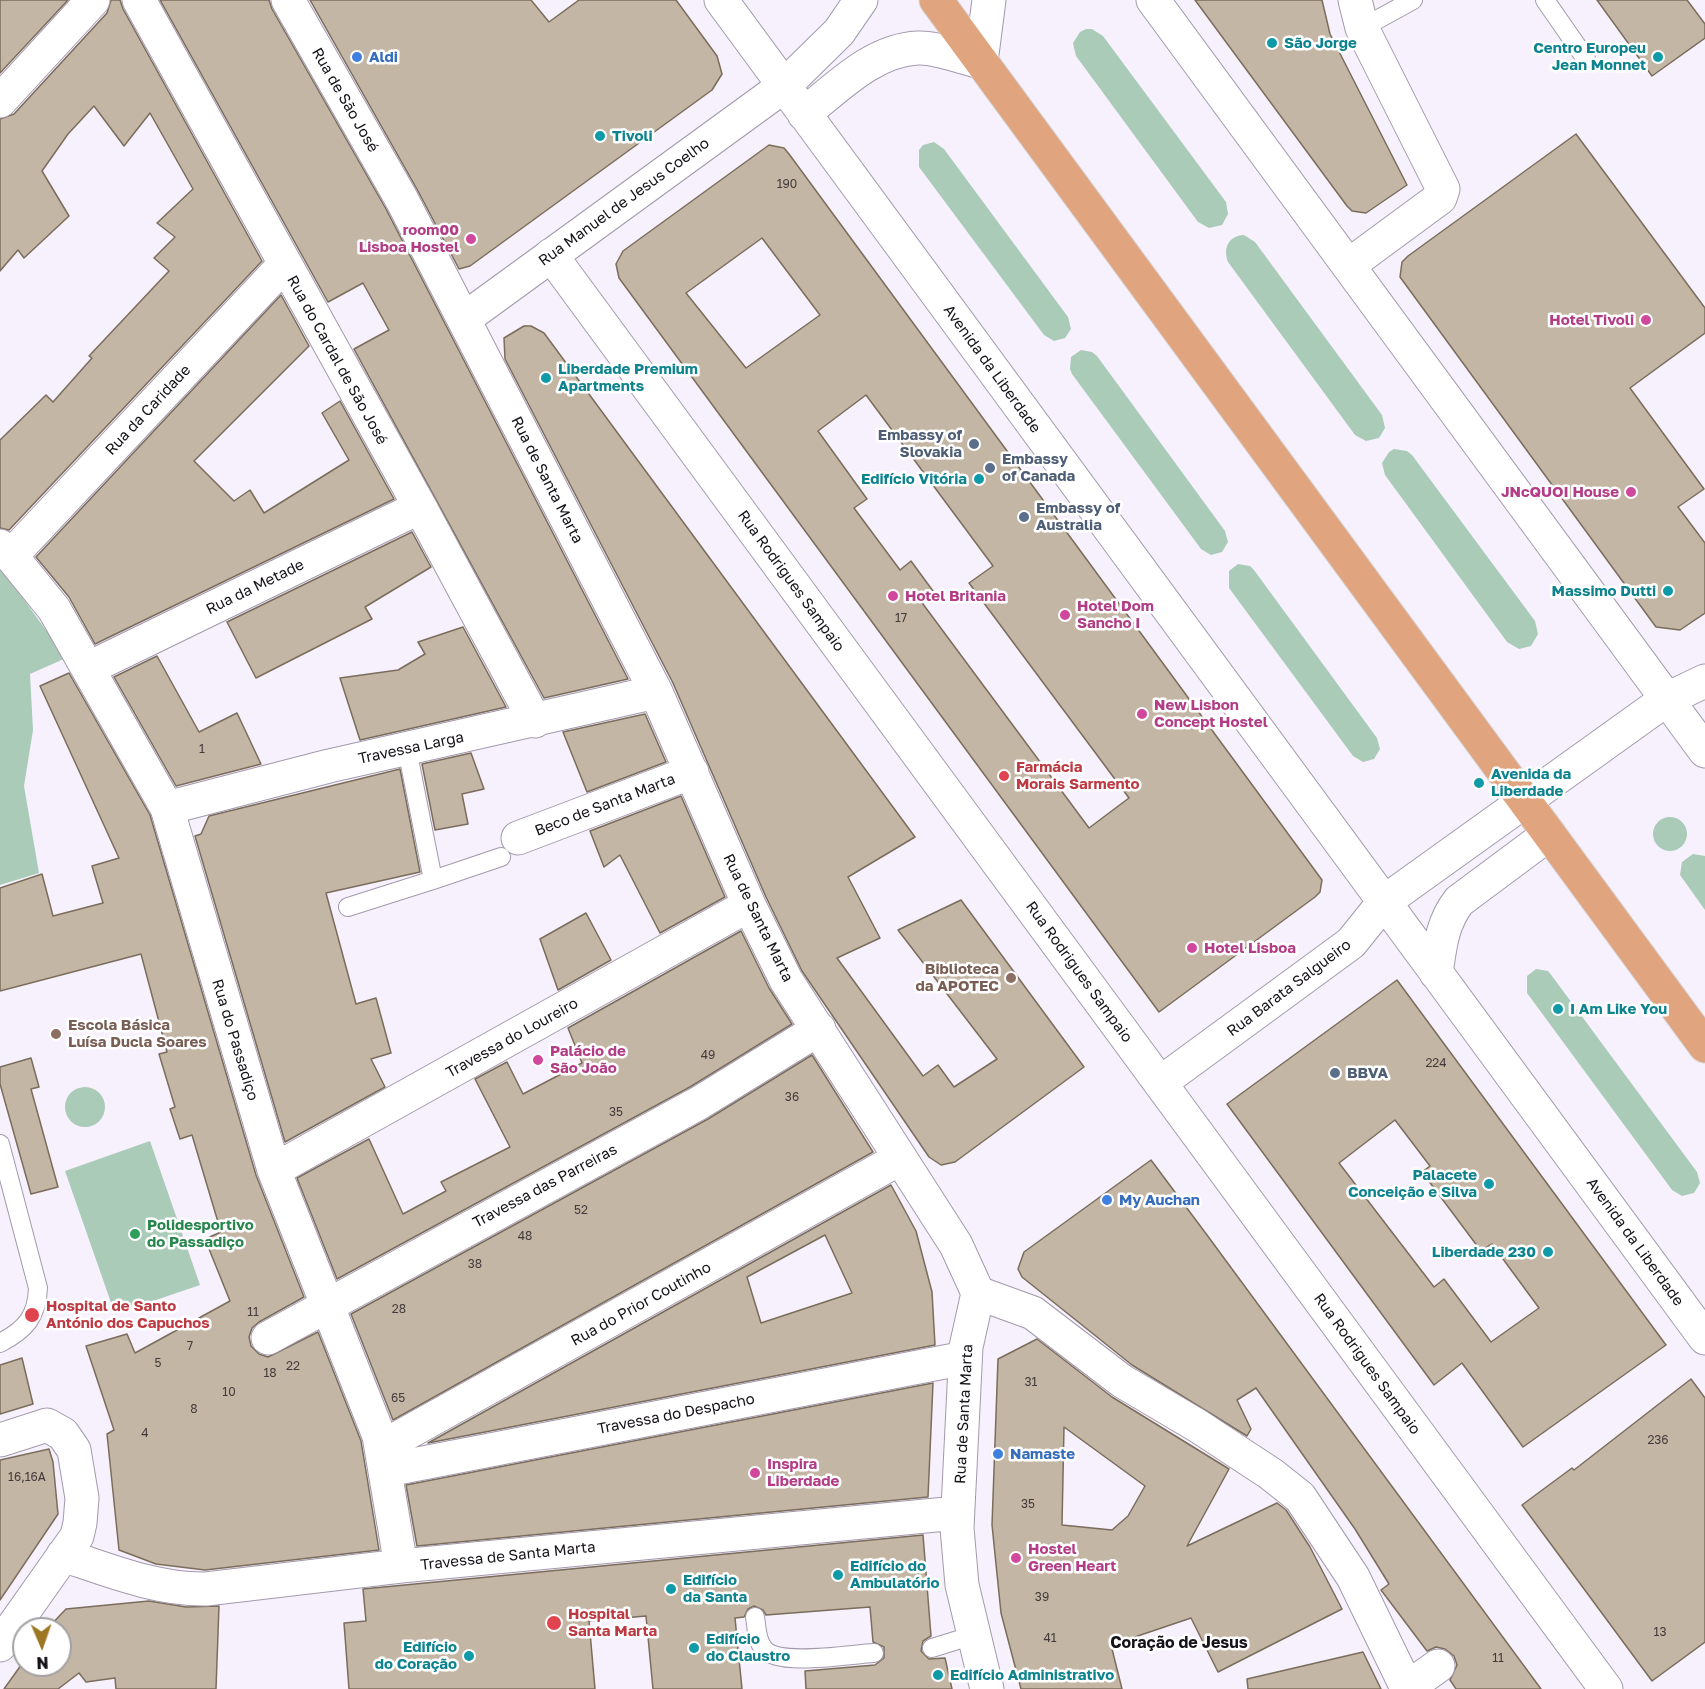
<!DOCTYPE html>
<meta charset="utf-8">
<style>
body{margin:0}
#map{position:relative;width:1705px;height:1689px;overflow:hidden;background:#f7f1fd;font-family:"Golos Text",sans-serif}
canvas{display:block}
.north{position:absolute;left:12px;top:1617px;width:60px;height:60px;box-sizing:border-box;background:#fff;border:2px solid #a2a0a3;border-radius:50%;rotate:178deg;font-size:16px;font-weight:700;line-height:24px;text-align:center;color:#161219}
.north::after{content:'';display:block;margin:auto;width:21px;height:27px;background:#9c7623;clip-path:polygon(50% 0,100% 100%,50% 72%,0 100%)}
</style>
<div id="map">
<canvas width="1705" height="1689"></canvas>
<div class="north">N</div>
</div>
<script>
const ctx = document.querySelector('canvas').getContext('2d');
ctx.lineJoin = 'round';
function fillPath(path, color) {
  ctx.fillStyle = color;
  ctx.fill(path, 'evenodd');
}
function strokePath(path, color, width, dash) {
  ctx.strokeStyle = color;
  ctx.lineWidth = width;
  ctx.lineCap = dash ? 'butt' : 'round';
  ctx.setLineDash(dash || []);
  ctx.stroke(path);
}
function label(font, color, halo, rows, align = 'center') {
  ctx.font = font + ' "Golos Text",sans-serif';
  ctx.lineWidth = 5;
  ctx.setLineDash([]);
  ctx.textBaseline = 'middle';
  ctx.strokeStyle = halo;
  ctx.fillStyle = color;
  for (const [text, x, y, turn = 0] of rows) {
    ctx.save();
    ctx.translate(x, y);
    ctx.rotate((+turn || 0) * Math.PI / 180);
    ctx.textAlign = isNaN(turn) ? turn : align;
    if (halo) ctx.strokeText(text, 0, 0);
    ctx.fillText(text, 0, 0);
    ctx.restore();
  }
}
fillPath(new Path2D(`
 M 1086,29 L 1092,29 L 1103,36 L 1226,202 L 1228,214 L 1222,225 L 1209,228 L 1198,222 L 1076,56 L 1073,43 L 1080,32 Z
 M 934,142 L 944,149 L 1068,317 L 1071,329 L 1065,338 L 1054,341 L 1044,335 L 919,167 L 919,150 L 923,145 Z
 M 1244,235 L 1255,242 L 1382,415 L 1385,428 L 1379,438 L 1366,441 L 1355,435 L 1228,262 C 1223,248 1228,236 1244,235 Z
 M 1081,350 L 1092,352 L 1097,356 L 1225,531 L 1228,542 L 1222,552 L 1211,555 L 1201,549 L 1072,374 L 1070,369 L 1071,357 Z
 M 1394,449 L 1407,451 L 1412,455 L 1535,621 L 1538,634 L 1531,646 L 1519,649 L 1507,642 L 1385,475 L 1382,463 L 1389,452 Z
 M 1238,564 L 1250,566 L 1254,570 L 1377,738 L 1380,749 L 1374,759 L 1363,762 L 1353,756 L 1229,588 L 1229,571 Z
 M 0,570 L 7,576 L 66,658 L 30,674 L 33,730 L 24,786 L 39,873 L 0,885 Z
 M1653 834a17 17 0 1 1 34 0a17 17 0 1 1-34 0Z
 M 1693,854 L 1705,856 L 1705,910 L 1680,875 L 1682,862 Z
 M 1536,969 L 1548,971 L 1552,976 L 1697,1172 L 1700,1183 L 1694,1193 L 1682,1196 L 1672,1190 L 1527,993 L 1527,976 Z
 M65 1107a20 20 0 1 1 40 0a20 20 0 1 1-40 0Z
 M 150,1141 L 200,1285 L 115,1314 L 65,1171 Z`), '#aacbb7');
const building = new Path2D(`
 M 0,0 L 68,0 L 0,73 Z
 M 111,0 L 120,0 L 123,9 L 262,261 L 9,530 L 0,528 L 0,440 L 46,395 L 53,402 L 92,358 L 89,356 L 169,271 L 154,258 L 175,237 L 157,223 L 193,189 L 150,113 L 124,146 L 94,106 L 68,134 L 42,171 L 69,216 L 24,258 L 18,250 L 0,271 L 0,119 L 14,114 L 107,13 Z
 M 160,0 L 269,0 L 272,9 L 386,209 L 628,679 L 544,698 L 354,349 L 389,330 L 363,283 L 328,302 Z
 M 310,0 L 531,0 L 549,22 L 579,0 L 676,0 L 717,56 L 722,74 L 712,90 L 470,266 L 459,269 L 418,191 Z
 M 1195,0 L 1322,0 L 1330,34 L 1407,185 L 1366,213 L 1352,211 L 1347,206 Z
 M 1597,0 L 1687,0 L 1705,24 L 1705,38 L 1652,76 Z
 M 1576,134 L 1705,308 L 1705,333 L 1630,388 L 1704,489 L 1678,507 L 1705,543 L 1705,613 L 1680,630 L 1656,627 L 1400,277 L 1402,262 L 1408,256 Z
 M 769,145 L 784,148 L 789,154 L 1322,880 L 1320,892 L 1315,897 L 1159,1012 L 619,278 L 616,264 L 623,251 ZM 762,238 L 820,315 L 746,368 L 686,293 ZM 866,395 L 993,566 L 969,583 L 1129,798 L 1089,828 L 920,600 L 933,591 L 911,561 L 900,570 L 854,508 L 867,499 L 818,431 Z
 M 281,295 L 309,346 L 194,461 L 234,501 L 250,490 L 264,513 L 349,460 L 322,413 L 340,401 L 394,499 L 95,644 L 69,597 L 36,557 Z
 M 524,326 L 531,326 L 544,333 L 915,837 L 848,877 L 880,938 L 837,958 L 923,1076 L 938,1065 L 954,1087 L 997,1059 L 898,930 L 961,900 L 1084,1067 L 955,1162 L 941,1165 L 929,1157 L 802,971 L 766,897 L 673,683 L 505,359 L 504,338 Z
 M 412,532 L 431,567 L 365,607 L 372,619 L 256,678 L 227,622 Z
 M 463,627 L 506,707 L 360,740 L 340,678 L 398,670 L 425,654 L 418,642 Z
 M 157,656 L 199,732 L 237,713 L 261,764 L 176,786 L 114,677 Z
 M 69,673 L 150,815 L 256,1175 L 304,1297 L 259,1322 L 252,1328 L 249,1337 L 251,1346 L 259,1354 L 268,1357 L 318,1332 L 361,1441 L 379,1550 L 205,1570 L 156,1564 L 119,1550 L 107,1434 L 114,1430 L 86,1346 L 127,1334 L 135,1353 L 230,1301 L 205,1239 L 221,1232 L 192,1135 L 180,1139 L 170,1109 L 175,1107 L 159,1054 L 167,1052 L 141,954 L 0,991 L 0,888 L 42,874 L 53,916 L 103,903 L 92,866 L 119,858 L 40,686 Z
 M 645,714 L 666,762 L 587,792 L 563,732 Z
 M 471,753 L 484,789 L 462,794 L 468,824 L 435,830 L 422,764 Z
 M 400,769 L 420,872 L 326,893 L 356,1004 L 376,998 L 391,1053 L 371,1059 L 385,1087 L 285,1142 L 195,836 L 201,834 L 209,816 Z
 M 681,796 L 725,897 L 660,933 L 620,855 L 604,867 L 590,831 Z
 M 586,913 L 611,960 L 558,990 L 540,939 Z
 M 741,931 L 769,988 L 792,1024 L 690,1087 L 337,1279 L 297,1178 L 369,1139 L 403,1214 L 446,1191 L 441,1182 L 510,1147 L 475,1079 L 507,1062 L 523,1094 L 582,1063 L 568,1028 Z
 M 1397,980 L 1666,1345 L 1523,1447 L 1462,1363 L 1434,1385 L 1227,1104 ZM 1395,1120 L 1430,1166 L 1422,1172 L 1481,1251 L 1492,1244 L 1539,1308 L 1491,1342 L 1444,1279 L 1434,1287 L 1339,1163 Z
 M 812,1055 L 873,1152 L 393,1420 L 351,1314 L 708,1119 Z
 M 31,1058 L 39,1087 L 31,1089 L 58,1187 L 31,1194 L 0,1084 L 0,1067 Z
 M 1151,1160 L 1207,1235 L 1541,1689 L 1456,1689 L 1450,1680 L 1457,1665 L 1454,1656 L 1445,1649 L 1436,1647 L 1427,1651 L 1381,1590 L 1389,1584 L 1355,1529 L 1256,1388 L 1237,1400 L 1251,1429 L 1247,1436 L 1132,1365 L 1022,1277 L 1018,1269 L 1024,1252 Z
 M 891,1185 L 916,1231 L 932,1292 L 935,1345 L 428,1443 ZM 825,1235 L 852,1293 L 761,1323 L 747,1277 Z
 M 1037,1339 L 1112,1397 L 1229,1469 L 1187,1546 L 1277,1503 L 1286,1510 L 1310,1547 L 1342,1609 L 1218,1672 L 1191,1618 L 1111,1645 L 1122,1689 L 1021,1689 L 1001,1613 L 992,1525 L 998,1359 ZM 1064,1427 L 1145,1486 L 1128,1516 L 1112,1530 L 1062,1525 Z
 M 22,1358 L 33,1404 L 0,1414 L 0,1365 Z
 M 1691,1379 L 1705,1398 L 1705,1642 L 1652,1681 L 1522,1505 L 1572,1468 L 1574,1470 Z
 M 933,1383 L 928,1497 L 417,1546 L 406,1485 Z
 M 49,1449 L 53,1462 L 58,1514 L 0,1600 L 0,1460 Z
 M 923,1535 L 931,1636 L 923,1641 L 921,1651 L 929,1659 L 945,1658 L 952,1689 L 806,1689 L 805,1671 L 875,1665 L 884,1658 L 884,1647 L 873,1642 L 870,1607 L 766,1615 L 763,1610 L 754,1606 L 748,1609 L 744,1617 L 735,1618 L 742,1689 L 653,1689 L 646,1616 L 589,1621 L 595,1689 L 349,1689 L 344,1623 L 366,1621 L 363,1589 Z
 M 149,1601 L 186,1607 L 219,1606 L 216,1689 L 116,1689 L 115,1678 L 86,1682 L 79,1673 L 58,1689 L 4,1689 L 24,1661 L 24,1665 L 60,1665 L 60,1629 L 47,1629 L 66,1609 Z
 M 1363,1652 L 1381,1689 L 1248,1689 L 1247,1679 Z`);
fillPath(building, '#c4b6a4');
strokePath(building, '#7a6d5c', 1.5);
const lane = new Path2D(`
 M 1545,0 L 1586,59
 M 1362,28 L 1413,0
 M 407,749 L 433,880 L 501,857
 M 348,907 L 433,880
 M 0,1144 L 38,1288 C 37,1317 25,1330 0,1343
 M 755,1617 C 757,1628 756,1640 764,1649 C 779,1667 850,1654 874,1653
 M 932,1648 L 974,1635`);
const street = new Path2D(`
 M 139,0 L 420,507 L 535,721
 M 288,0 L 402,200 L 656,692 L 749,905 L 786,980 L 956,1245 L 978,1293 L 966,1347 L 957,1528 L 962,1585 L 987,1689
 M 721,0 L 1705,1338
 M 1153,0 L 1705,751
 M 0,101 L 93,0
 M 804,114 C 838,87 873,50 918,48 C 937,47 962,58 981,62 L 989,0
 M 551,255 L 1606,1689
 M 1349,265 L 1440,198 L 1443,189 L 1362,28 L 1355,0
 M 464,319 L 784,86 L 839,32 L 861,0
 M 0,546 L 11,556 L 54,609 L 167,808 L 274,1170 L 379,1436 L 401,1566
 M 11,556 L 284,265
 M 89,668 L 420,507
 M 167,808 L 329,766 L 656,692
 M 518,838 L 692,772
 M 1436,973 C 1440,946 1442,923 1459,901 L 1549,834
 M 1160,1083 L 1351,943 L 1384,902 L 1667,699 L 1705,681
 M 274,1170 L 749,905
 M 978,1293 L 1033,1313 L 1122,1381 L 1198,1426 L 1271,1474 L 1300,1497 L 1353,1577 L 1407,1688 L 1438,1666
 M 268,1338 L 699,1103 L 819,1029
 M 0,1440 L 47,1425 L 63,1434 L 74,1450 L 82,1498 L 80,1523 L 77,1536 L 0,1645
 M 382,1447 L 899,1159
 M 387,1470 L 965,1358
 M 63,1555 C 108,1570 158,1590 206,1589 L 401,1566 L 957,1513`);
const primary = new Path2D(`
 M 936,0 L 1705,1046`);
strokePath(lane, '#a399ad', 20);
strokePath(street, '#a399ad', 35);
strokePath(primary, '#d5d4d6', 35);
strokePath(lane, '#fff', 18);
strokePath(street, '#fff', 33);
strokePath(primary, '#e0a57f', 33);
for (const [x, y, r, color] of [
 [1272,43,6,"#0f9aa8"],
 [357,57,6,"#3f7fe0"],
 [1658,57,6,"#0f9aa8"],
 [600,136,6,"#0f9aa8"],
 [471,239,6,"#d1479c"],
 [1646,320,6,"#d1479c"],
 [546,378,6,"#0f9aa8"],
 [974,444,6,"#5c6f8a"],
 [990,468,6,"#5c6f8a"],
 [979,479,6,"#0f9aa8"],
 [1631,492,6,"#d1479c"],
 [1024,517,6,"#5c6f8a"],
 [1668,591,6,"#0f9aa8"],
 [893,596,6,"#d1479c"],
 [1065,615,6,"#d1479c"],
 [1142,714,6,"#d1479c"],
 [1004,776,6,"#e0444e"],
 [1479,783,6,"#0f9aa8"],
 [1192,948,6,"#d1479c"],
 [1011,978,6,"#8d6e63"],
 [1558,1009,6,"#0f9aa8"],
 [56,1034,6,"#8d6e63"],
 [538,1060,6,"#d1479c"],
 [1335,1073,6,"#5c6f8a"],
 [1489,1184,6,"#0f9aa8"],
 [1107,1200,6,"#3f7fe0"],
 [135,1234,6,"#2e9e5b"],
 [1548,1252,6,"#0f9aa8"],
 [32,1315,8,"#e0444e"],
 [998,1454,6,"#3f7fe0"],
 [755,1473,6,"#d1479c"],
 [1016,1558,6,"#d1479c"],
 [838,1575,6,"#0f9aa8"],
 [671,1589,6,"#0f9aa8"],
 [554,1623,8,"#e0444e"],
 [694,1648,6,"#0f9aa8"],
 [469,1656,6,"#0f9aa8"],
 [938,1675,6,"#0f9aa8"]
]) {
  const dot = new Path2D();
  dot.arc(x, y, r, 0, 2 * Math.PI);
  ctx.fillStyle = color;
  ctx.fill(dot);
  strokePath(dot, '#fff', 2);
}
label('12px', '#423b3c', null, [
 ["190",787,184],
 ["17",901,618],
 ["1",202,749],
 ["49",708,1055],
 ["224",1436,1063],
 ["36",792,1097],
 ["35",616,1112],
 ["52",581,1210],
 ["48",525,1236],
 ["38",475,1264],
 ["28",399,1309],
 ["11",253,1312],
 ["7",190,1346],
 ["5",158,1363],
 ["22",293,1366],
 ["18",270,1373],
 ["31",1031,1382],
 ["10",229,1392],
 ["65",398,1398],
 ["8",194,1409],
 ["4",145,1433],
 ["236",1658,1440],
 ["16,16A",27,1477],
 ["35",1028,1504],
 ["39",1042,1597],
 ["13",1660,1632],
 ["41",1050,1638],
 ["11",1498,1658]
]);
label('bold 15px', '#0d838f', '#fff', [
 ["São Jorge",1284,43],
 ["Centro Europeu",1646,48,"right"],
 ["Jean Monnet",1646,65,"right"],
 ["Tivoli",612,136],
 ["Liberdade Premium",558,369],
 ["Apartments",558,386],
 ["Edifício Vitória",967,479,"right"],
 ["Massimo Dutti",1656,591,"right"],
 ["Avenida da",1491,774],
 ["Liberdade",1491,791],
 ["I Am Like You",1570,1009],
 ["Palacete",1477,1175,"right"],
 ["Conceição e Silva",1477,1192,"right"],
 ["Liberdade 230",1536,1252,"right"],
 ["Edifício do",850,1566],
 ["Ambulatório",850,1583],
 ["Edifício",683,1580],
 ["da Santa",683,1597],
 ["Edifício",706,1639],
 ["do Claustro",706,1656],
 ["Edifício",457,1647,"right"],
 ["do Coração",457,1664,"right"],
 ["Edifício Administrativo",950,1675]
], 'left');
label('bold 15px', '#366cbe', '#fff', [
 ["Aldi",369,57],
 ["My Auchan",1119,1200],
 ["Namaste",1010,1454]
], 'left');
label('15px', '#161219', '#fff', [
 ["Rua de São José",345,100,60],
 ["Rua Manuel de Jesus Coelho",624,202,-36],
 ["Rua do Cardal de São José",337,360,61],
 ["Avenida da Liberdade",992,369,54],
 ["Rua da Caridade",148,410,-47],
 ["Rua de Santa Marta",547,480,63],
 ["Rua Rodrigues Sampaio",791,581,54],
 ["Rua da Metade",255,587,-26],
 ["Travessa Larga",411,748,-12],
 ["Beco de Santa Marta",605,805,-21],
 ["Rua de Santa Marta",758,918,64],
 ["Rua Rodrigues Sampaio",1079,972,54],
 ["Rua Barata Salgueiro",1289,988,-37],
 ["Travessa do Loureiro",512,1038,-29],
 ["Rua do Passadiço",235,1040,73],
 ["Travessa das Parreiras",545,1186,-28],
 ["Avenida da Liberdade",1635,1242,54],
 ["Rua do Prior Coutinho",641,1304,-29],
 ["Rua Rodrigues Sampaio",1367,1364,54],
 ["Travessa do Despacho",676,1414,-11],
 ["Rua de Santa Marta",964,1414,-87],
 ["Travessa de Santa Marta",508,1556,-6]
]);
label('bold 15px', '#b23c85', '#fff', [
 ["room00",459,230,"right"],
 ["Lisboa Hostel",459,247,"right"],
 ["Hotel Tivoli",1634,320,"right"],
 ["JNcQUOI House",1619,492,"right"],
 ["Hotel Britania",905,596],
 ["Hotel Dom",1077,606],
 ["Sancho I",1077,623],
 ["New Lisbon",1154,705],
 ["Concept Hostel",1154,722],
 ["Hotel Lisboa",1204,948],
 ["Palácio de",550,1051],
 ["São João",550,1068],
 ["Inspira",767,1464],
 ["Liberdade",767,1481],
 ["Hostel",1028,1549],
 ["Green Heart",1028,1566]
], 'left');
label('bold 15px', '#4e5e75', '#fff', [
 ["Embassy of",962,435,"right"],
 ["Slovakia",962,452,"right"],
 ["Embassy",1002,459],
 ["of Canada",1002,476],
 ["Embassy of",1036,508],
 ["Australia",1036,525],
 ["BBVA",1347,1073]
], 'left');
label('bold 15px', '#be3a42', '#fff', [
 ["Farmácia",1016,767],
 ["Morais Sarmento",1016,784],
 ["Hospital de Santo",46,1306],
 ["António dos Capuchos",46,1323],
 ["Hospital",568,1614],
 ["Santa Marta",568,1631]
], 'left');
label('bold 15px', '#785e54', '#fff', [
 ["Biblioteca",999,969],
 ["da APOTEC",999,986],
 ["Escola Básica",68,1025,"left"],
 ["Luísa Ducla Soares",68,1042,"left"]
], 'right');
label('bold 15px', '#27864d', '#fff', [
 ["Polidesportivo",147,1225],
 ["do Passadiço",147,1242]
], 'left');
label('bold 16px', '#161219', '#fff', [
 ["Coração de Jesus",1179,1643]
]);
</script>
